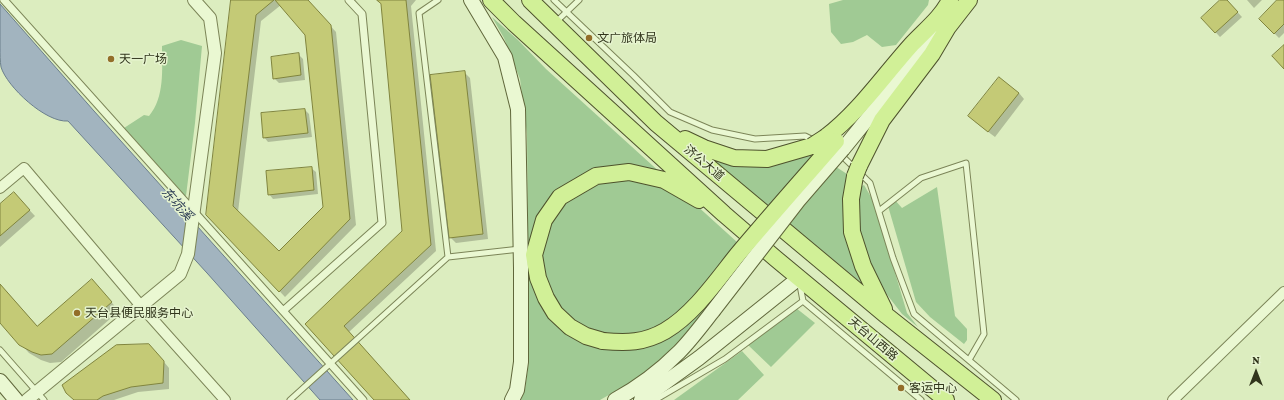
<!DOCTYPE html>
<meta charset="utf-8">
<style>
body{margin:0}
#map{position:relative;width:1284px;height:400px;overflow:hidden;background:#dcedbf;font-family:"Crimson Pro",serif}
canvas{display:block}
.north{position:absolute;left:1236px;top:352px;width:40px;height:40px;-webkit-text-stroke:3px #e6f4cf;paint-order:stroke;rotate:0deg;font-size:11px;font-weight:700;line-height:16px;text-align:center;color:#31351c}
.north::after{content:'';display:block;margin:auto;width:14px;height:18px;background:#31351c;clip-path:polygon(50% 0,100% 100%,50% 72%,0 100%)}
</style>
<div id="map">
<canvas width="1284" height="400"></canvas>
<div class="north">N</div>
</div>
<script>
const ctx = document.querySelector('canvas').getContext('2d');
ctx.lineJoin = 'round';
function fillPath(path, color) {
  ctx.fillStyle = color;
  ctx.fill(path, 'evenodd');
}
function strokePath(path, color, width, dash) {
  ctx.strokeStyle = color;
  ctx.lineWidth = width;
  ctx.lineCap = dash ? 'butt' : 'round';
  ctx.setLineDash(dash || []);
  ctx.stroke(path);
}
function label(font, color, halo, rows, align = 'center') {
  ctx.font = font + ' "Crimson Pro","Noto Sans SC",serif';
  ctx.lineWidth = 3;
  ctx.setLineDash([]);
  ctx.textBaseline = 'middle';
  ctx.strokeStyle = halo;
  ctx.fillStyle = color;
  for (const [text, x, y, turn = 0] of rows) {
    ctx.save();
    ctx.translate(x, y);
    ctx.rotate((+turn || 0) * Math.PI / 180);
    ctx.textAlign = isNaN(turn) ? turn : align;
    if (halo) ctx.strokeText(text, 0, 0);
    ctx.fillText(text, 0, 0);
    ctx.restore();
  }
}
fillPath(new Path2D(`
 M 843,0 L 929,0 L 928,5 L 896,45 L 882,47 L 867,35 L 853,42 L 841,44 L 831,32 L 829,4 Z
 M 492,17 L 518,40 L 546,69 L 748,252 L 694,325 L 665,355 L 637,379 L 600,400 L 521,400 L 525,389 L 529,361 L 527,134 L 520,79 L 504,38 Z
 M 181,40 L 202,46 L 195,123 L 186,196 L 171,189 L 124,128 L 144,115 L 149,116 C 165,97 162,69 162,46 Z
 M 813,152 L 847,174 L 865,286 L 709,157 Z
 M 864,185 L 874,202 L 907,313 L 918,327 L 902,314 L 878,283 L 859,242 L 859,188 Z
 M 937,187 L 955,316 L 967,329 L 967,340 L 964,344 L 930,317 L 916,302 L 888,206 L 894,199 L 902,208 Z
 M 796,308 L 815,323 L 771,367 L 748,345 Z
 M 742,351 L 764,375 L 738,400 L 674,400 Z`), '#a0ca94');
const water = new Path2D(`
 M 0,4 L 94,111 L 353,400 L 320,400 L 207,273 L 68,121 C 46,123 7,87 1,67 C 0,61 0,54 0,48 C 0,33 0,19 0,4 Z`);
fillPath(water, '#a2b4bf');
strokePath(water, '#6a7e8c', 1);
fillPath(new Path2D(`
 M 232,0 L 307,0 L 336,32 L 356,225 L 285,297 L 207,214 ZM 281,5 L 306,34 L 324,207 L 279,253 L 238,212 L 261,21 Z
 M 379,0 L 416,0 L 411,6 L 436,251 L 349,332 L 410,400 L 375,400 L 306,324 L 403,231 L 382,3 Z
 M 1221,0 L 1226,0 L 1242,17 L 1220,37 L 1202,18 Z
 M 1247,0 L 1262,0 L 1254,8 Z
 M 1279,0 L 1284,0 L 1284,33 L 1279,38 L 1260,19 Z
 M 298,54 L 303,59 L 305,80 L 279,83 L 274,78 Z
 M 464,72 L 470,78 L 488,239 L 456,243 L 450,237 Z
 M 1019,93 L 1024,99 L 995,137 L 975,122 Z
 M 305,110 L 309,114 L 312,137 L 268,142 L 264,137 Z
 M 311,168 L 316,172 L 318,194 L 273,199 L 269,194 Z
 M 19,199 L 35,216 L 0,247 L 0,205 Z
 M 0,284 L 38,327 L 100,289 L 119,311 L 61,362 L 50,363 L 41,360 L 29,353 L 0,321 Z
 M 155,351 L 169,368 L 169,389 L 138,392 L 114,400 L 75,400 Z`), '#0003');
const building = new Path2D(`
 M 231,0 L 274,0 L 256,15 L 233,206 L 279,251 L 323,207 L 305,35 L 275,0 L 308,0 L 331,25 L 350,219 L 279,292 L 206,215 Z
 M 377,0 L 406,0 L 431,245 L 344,326 L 410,400 L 374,400 L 305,324 L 402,231 L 381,4 Z
 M 1220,0 L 1227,0 L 1238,12 L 1215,33 L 1201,18 Z
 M 1277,0 L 1284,0 L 1284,24 L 1274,34 L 1259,19 Z
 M 1284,45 L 1284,69 L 1272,56 Z
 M 299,53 L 301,75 L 273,79 L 271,57 Z
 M 465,71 L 483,234 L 449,238 L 430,75 Z
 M 999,77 L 1019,93 L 988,132 L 968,116 Z
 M 305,109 L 308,133 L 263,138 L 261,113 Z
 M 312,167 L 314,190 L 268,195 L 266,171 Z
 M 14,192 L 30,210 L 0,236 L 0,204 Z
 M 92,279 L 112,302 L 52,354 L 41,355 L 32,352 L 19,345 L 0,323 L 0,284 L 37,326 Z
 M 149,344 L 164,361 L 163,383 L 131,387 L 103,396 L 97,400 L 74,400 L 66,393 L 62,385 L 116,345 Z`);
fillPath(building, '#c4ca76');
strokePath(building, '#80843e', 1);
const service = new Path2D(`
 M 438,0 L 419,13 L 448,257 L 520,249
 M 554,0 L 633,75 L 670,112 L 712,130 L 755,139 L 805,136 L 815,141
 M 556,22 L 579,0
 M 840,154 L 870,183 L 893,258 L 914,314 L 1016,400
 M 879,211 L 921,178 L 966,163 L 984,334 L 969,360
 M 800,285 L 803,301 L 921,400
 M 0,350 L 44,400
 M 290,400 L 448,257
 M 655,400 L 725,359 L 803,301`);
const pedestrian = new Path2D(`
 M 4,0 L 363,400
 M 283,311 L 382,223 L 362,14 L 349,0`);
const minor = new Path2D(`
 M 0,188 L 24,168 L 141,306 L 225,400
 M 1173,400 L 1284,292`);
const tertiary = new Path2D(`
 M 27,400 L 180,274 L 188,254 L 215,53 L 210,18 L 194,0`);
const secondary = new Path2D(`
 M 471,0 L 505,57 L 518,109 L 521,268 L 521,362 L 517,390 L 512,400
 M 843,149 L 925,48 L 941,33
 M 0,381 L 16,400
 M 615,400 C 639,387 660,371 679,352 C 691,340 702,325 713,311
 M 641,400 L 699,358 L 799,278`);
const primary = new Path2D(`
 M 491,0 L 514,23 L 724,214 L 775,258 L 946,400
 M 530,0 L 656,123 L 887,316 L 993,400
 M 826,137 C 859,112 884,75 912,44 C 925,30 941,18 950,0
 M 685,139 L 704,148 L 734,158 L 767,159 L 812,146
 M 859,166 L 882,120 L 932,54 L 948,27 L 969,0
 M 855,176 L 851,199 L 852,232 L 863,266 L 884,309
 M 603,341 L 586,336 L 570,327 L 555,313 L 546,298 L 538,278 L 534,255 L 544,220 L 560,197 L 596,176 L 629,172 L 664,180 L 699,200`);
strokePath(service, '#7c8558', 7);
strokePath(pedestrian, '#7c8558', 9);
strokePath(minor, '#7c8558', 12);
strokePath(tertiary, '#7c8558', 14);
strokePath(secondary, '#60673b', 16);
strokePath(primary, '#4e522c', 18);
strokePath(service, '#eaf8d2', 5);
strokePath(pedestrian, '#eaf8d2', 7);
strokePath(minor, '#eaf8d2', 10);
strokePath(tertiary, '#eaf8d2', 12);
strokePath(secondary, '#eaf8d2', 14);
strokePath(primary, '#d1f097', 16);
const secondaryBridge = new Path2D(`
 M 713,311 L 798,201 L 843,149`);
const primaryBridge = new Path2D(`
 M 812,146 L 826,137
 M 855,176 L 859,166
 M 603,341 C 627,343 644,343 665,331 C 694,314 717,280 738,254 C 770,216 803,179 836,141`);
strokePath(secondaryBridge, '#60673b', 16, []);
strokePath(primaryBridge, '#4e522c', 18, []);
strokePath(secondaryBridge, '#eaf8d2', 14);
strokePath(primaryBridge, '#d1f097', 16);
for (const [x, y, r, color] of [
 [589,38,4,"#936e29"],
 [111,59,4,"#936e29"],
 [77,313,4,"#936e29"],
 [901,388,4,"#936e29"]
]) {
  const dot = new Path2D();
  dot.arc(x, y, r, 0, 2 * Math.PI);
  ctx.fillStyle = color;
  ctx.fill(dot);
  strokePath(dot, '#e6f4cf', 1.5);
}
label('12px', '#31351c', '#e6f4cf', [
 ["文广旅体局",597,38],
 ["天一广场",119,59],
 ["天台县便民服务中心",85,313],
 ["客运中心",909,388]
], 'left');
label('12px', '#31351c', '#e6f4cf', [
 ["济公大道",704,163,40],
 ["天台山西路",873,339,40]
]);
label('italic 13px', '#2c3c54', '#e6f4cf', [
 ["东坑溪",177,204,48]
]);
</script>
